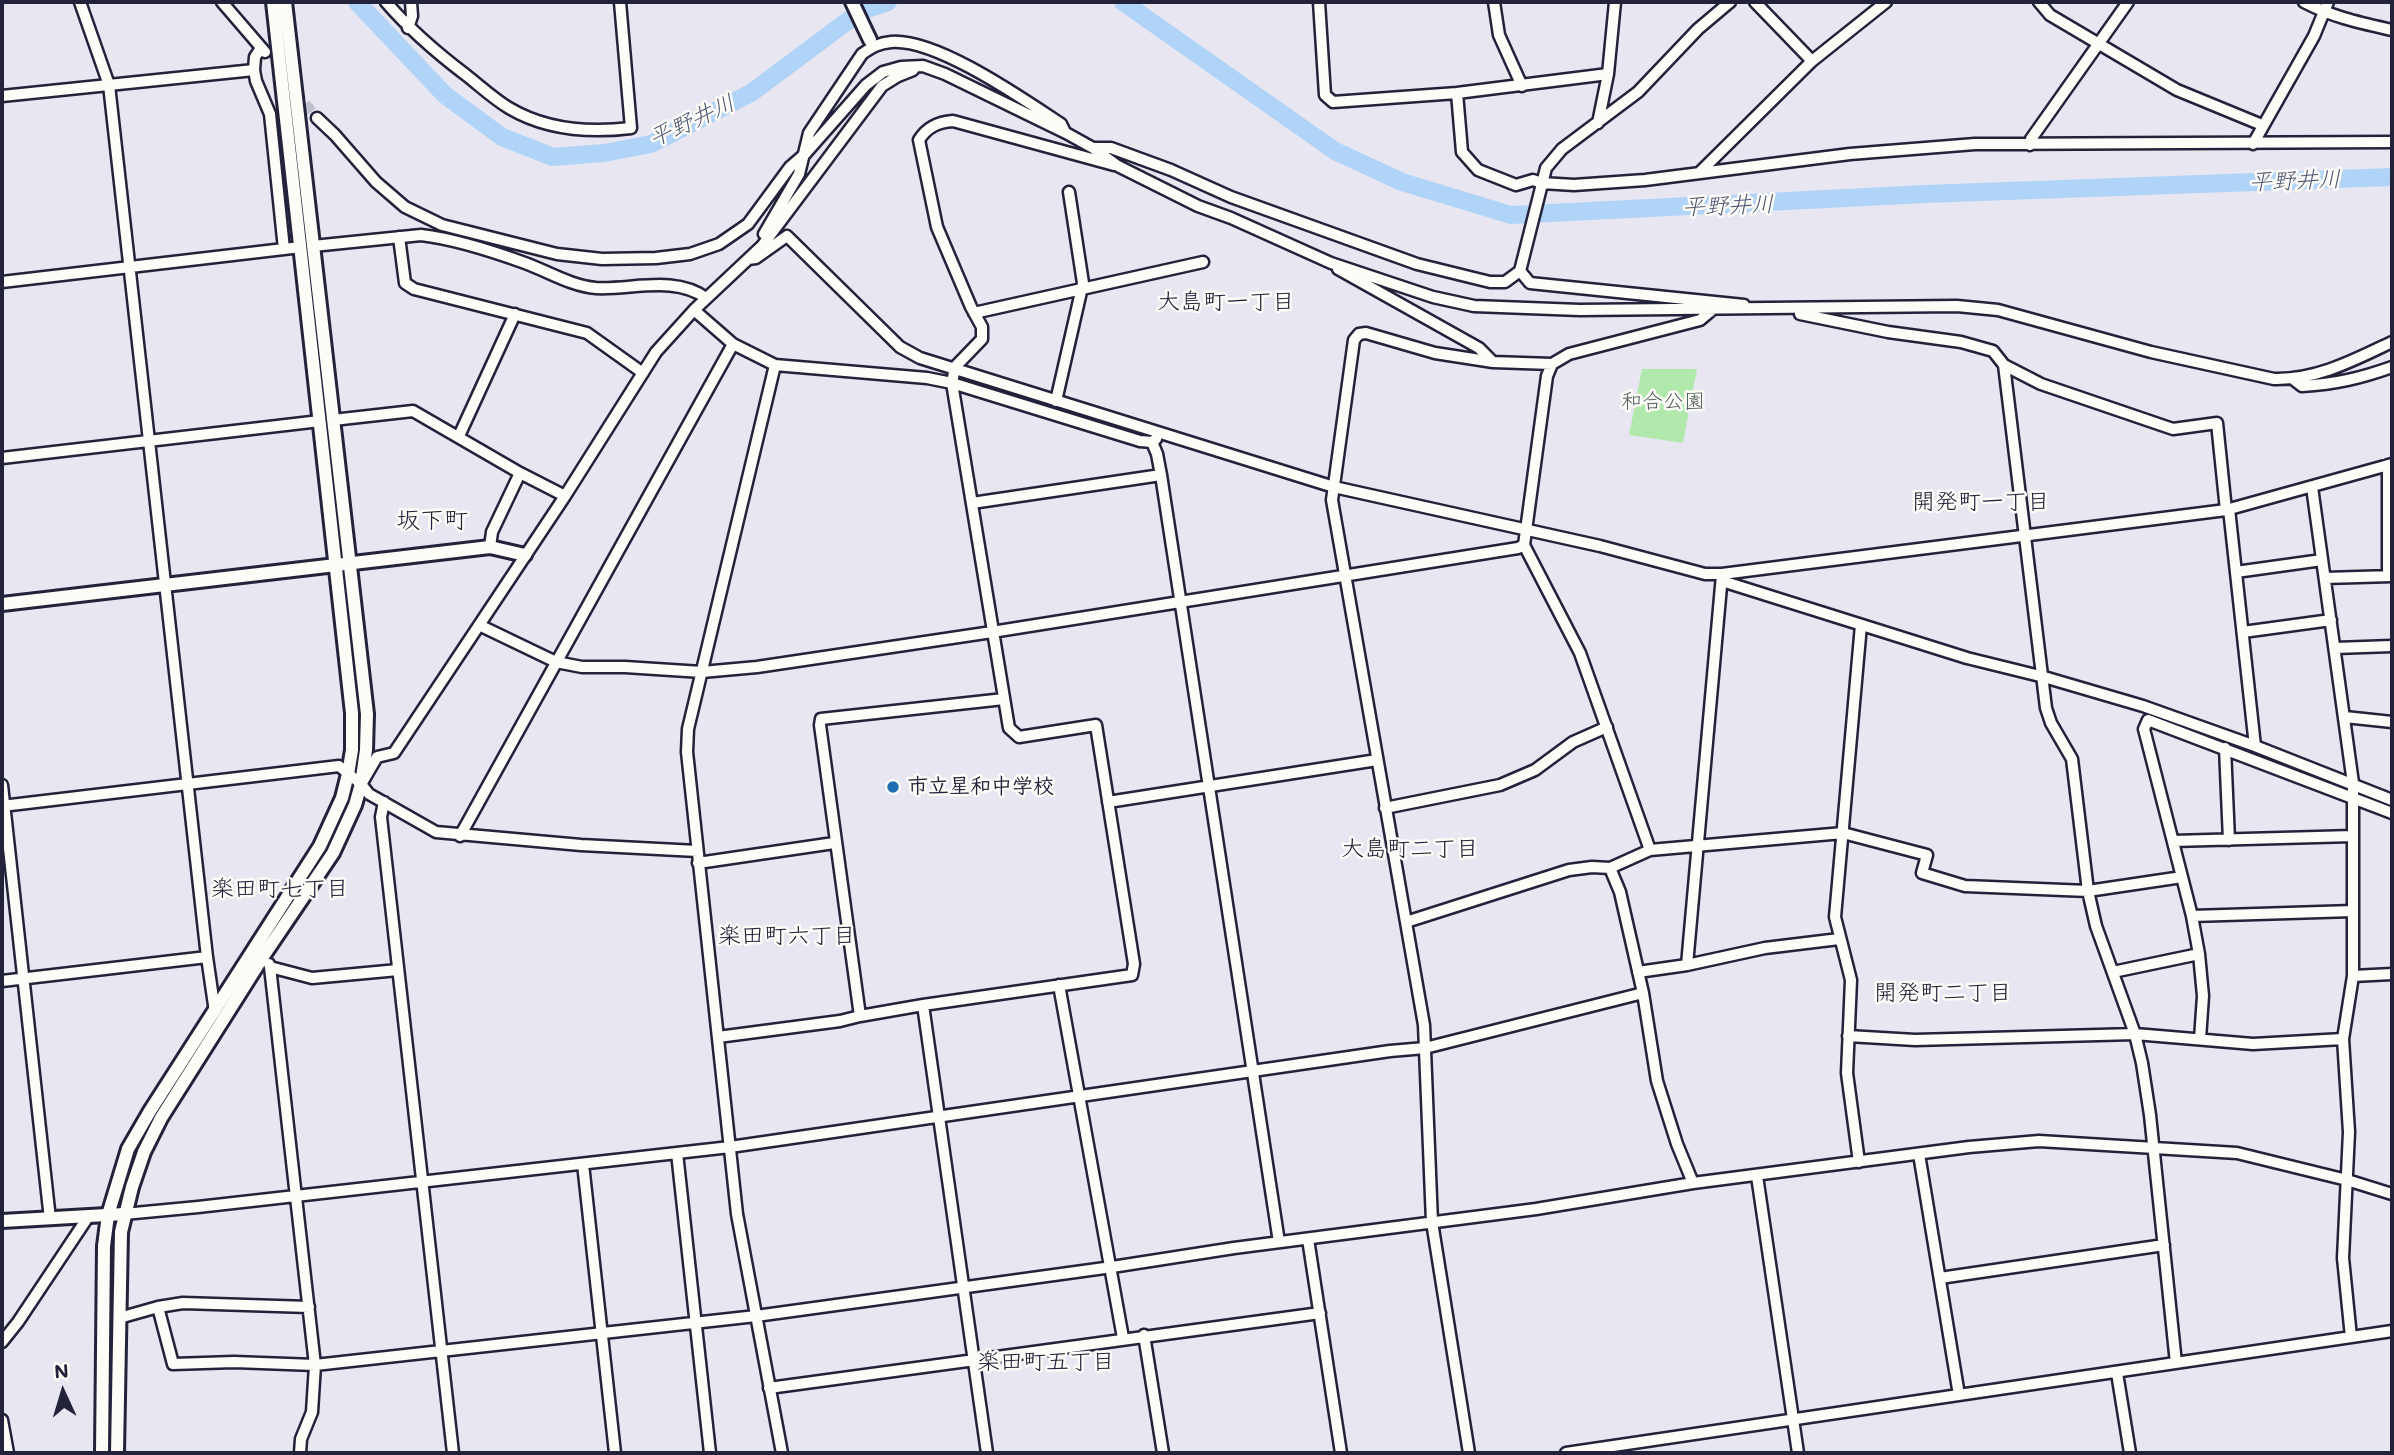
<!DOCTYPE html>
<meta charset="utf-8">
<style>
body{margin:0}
#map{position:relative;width:2394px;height:1455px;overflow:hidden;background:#e7e6f1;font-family:Mali,sans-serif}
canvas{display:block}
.frame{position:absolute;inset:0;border:4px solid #22223b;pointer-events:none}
.north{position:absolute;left:28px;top:1357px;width:70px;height:70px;-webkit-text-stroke:5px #fdfcf7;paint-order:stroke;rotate:356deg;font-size:19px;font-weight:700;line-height:28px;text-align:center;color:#22223b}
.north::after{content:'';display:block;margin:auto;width:24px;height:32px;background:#22223b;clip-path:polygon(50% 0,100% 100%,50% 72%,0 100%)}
</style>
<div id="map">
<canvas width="2394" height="1455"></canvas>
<div class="frame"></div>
<div class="north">N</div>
</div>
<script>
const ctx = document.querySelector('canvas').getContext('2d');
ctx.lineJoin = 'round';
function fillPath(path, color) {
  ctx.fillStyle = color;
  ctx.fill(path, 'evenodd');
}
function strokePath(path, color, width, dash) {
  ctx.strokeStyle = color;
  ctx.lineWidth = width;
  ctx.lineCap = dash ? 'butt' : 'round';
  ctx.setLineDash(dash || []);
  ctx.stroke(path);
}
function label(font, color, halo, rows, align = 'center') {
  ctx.font = font + ' Mali,"Klee One",sans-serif';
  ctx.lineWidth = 5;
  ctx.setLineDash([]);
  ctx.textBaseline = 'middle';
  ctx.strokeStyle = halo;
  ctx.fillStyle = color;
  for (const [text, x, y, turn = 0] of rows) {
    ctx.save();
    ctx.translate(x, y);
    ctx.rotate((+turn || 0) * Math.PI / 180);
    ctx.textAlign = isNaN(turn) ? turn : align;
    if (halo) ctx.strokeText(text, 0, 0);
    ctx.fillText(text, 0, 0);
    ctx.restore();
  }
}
fillPath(new Path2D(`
 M 1642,369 L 1697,369 L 1683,443 L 1629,435 Z`), '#b1e9ac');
strokePath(new Path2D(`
 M 357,2 L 445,95 L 502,137 L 553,157 L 604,153 L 651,144 L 751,93 L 861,11 L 888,2
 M 1123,2 L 1335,151 L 1402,182 L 1511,215 L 1925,194 L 2392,177`), '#b0d3f8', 18);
strokePath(new Path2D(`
 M 296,92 L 317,118`), '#c0bfcd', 10, [10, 5]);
const minor = new Path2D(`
 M 80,2 L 109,85 L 207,957 L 215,1012
 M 222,2 L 265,52
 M 386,2 C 410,30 437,53 466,75 C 480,86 494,99 509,108 C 546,130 590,133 631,128 L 620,2
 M 1319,2 L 1325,95 L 1333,102 L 1457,93 L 1608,74
 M 1494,2 L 1499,35 L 1522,86
 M 1755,2 L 1812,61
 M 2039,2 L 2050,15 L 2177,90 L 2262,125
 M 2304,2 C 2332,17 2361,23 2392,30
 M 408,28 L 412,16 L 411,2
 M 261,48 L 255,57 L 254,70 L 256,81 L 270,114 L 284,249
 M 1457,93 L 1462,152 L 1478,170 L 1516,185 L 1533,180 L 1542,183 L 1574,185 L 1645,180 L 1850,154 L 1975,144 L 2392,142
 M 2,96 L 254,70
 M 317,118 L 335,135 L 376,182 L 405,207 L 442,225 L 557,254 L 602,259 L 656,258 L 690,254 L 719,244 L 748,224 L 790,167 L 805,154 L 866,85 L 883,72 L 901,67 L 923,66 L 945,74 L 1066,133 L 1093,148 L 1118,166 L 1198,206 L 1231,218 L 1331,263 L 1433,297 L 1474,306 L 1580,310 L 1957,306 L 1998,310 L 2151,352 L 2274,379 C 2317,380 2354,360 2392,342
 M 1598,123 L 1608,74 L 1615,2
 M 2253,144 L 2314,36 L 2328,2
 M 2030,145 L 2031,139 L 2128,2
 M 1094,148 L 1111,148 L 1171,170 L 1231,197 L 1417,264 L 1490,282 L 1505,282 L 1520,271 L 1546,168 L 1562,149 L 1638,92 L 1698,29 L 1730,2
 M 1699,173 L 1812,61 L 1886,2
 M 764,234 L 799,174 L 809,133 L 862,54 C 872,47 879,43 891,42 C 936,38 1023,99 1061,124 L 1064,130
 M 399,237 L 405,283 L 414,289 L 587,333 L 643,373
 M 313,246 L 421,235 C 455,239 492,251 525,263 C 547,271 571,286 596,288 C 632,290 674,275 706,298
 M 748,259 L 756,258 L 787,236 L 900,347 L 920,358 L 1334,487 L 1600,546 L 1705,574 L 1722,574 L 2226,510 L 2392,464
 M 1338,269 L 1479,348 L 1493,362 L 1552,364 L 1569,354 L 1700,320 L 1712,310
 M 1520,271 L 1530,283 L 1744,305
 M 2,282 L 301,247
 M 694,310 L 733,344 L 775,365 L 927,378 L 952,383 L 1140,441 L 1152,442 L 1156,439
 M 974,313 L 1203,262
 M 1800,314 L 1888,332 L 1961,342 L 1993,351 L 2004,365 L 2041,384 L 2173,429 L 2217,423 L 2226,510
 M 1552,364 L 1547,376 L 1524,545 L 1580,653 L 1650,850
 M 775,365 L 688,729 L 687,752 L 737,1214 L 782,1453
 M 2004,365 L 2046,708 L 2051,723 L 2072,759 L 2088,891 L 2096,926 L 2135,1034 L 2142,1063 L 2150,1115 L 2176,1363
 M 2293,379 L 2302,386 C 2336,384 2361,378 2392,367
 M 1056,401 L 1083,283 L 1069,192
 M 333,420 L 413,411 L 520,473 L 565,496
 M 459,436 L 515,314
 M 1152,442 L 1157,454 L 1161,475 L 1279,1242
 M 2,458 L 320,421
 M 2388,465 L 2388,576
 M 2312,487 L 2353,783 L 2353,976 L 2343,1039 L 2349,1132 L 2343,1258 L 2351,1337
 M 972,503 L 1161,475
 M 2229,509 L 2255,746 L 2392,800
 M 490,547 L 492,532 L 520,473
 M 2236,572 L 2322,560
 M 2325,578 L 2392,576
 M 1722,581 L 1967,658 L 2044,677 L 2143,706 L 2255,746
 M 479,625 L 556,662 L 582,667 L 625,667 L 702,672 L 757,667 L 992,632 L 1518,548 L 1524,545
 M 2243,632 L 2331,620
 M 2335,648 L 2392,646
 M 1004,699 L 821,719 L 820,725 L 860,1016 L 923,1005 L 1132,975 L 1134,964 L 1096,725 L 1019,737 L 1009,728 L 952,383 L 955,367 L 982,339 L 982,327 L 971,307 L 937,227 L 919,140 C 927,127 938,122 953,121 L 1114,165
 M 2345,717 L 2392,722
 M 2225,748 L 2229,840
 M 363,781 L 377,757 L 394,753 L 565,496 L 656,352 L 694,310 L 762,246 L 882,86 L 898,76 L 913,70
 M 2,785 L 50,1219
 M 384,802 L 381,817 L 453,1453
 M 1108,802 L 1377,760
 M 2,806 L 339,766 L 361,784 L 369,794 L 436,832 L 581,845 L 697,851
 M 1385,808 L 1500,785 L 1535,770 L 1573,742 L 1607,727
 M 460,836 L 733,344
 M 2173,841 L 2353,836
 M 698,863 L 834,843
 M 1610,868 L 1620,892 L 1643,993 L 1657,1081 L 1677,1144 L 1693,1183
 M 2192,916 L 2353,911
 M 1406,922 L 1569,870 L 1592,867 L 1610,868 L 1650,850 L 1843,833 L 1927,855 L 1922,873 L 1965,886 L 2088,891 L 2182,877
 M 269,964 L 270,967 L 312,978 L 398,970
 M 1687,965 L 1722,575
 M 270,967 L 315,1365 L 312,1412 L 301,1439 L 300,1453
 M 1638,972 L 1687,965 L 1765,948 L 1839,939
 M 2113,972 L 2199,954
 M 2353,976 L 2392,974
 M 2,981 L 207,957
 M 1059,985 L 1123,1338
 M 923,1005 L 987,1453
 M 1848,1036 L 1915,1040 L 2135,1034 L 2253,1044 L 2343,1039
 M 718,1037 L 840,1021 L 860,1016
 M 2200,1039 L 2203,996 L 2199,954 L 2192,916 L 2144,729 L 2148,720 L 2392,813
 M 677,1153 L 710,1453
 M 1919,1154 L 1959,1395
 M 1859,1162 L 1847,1073 L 1851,980 L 1835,917 L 1861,625
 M 583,1164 L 615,1453
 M 1757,1176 L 1798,1453
 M 124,1214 L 198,1207 L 730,1147 L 1390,1051 L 1425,1048 L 1643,993
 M 1308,1239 L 1341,1453
 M 1940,1278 L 2164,1245
 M 158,1307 L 173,1364 L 234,1362 L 315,1365 L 756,1316 L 1112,1267 L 1234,1248 L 1536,1209 L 1693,1183 L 1969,1147 L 2039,1141 L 2237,1153 L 2347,1180 L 2392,1194
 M 119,1318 L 158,1307 L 183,1303 L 309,1307
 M 1144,1335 L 1163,1453
 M 2,1342 L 18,1322 L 88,1217
 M 2117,1373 L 2130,1453
 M 769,1388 L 1320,1313
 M 2,1420 L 8,1453
 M 1469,1453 L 1432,1222 L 1424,1025 L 1332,500 L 1354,340 L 1359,334 L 1366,333 L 1435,353 L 1493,362
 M 1566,1453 L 2392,1331`);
const tertiary = new Path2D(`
 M 852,2 L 870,40
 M 2,604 L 490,547 L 525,555
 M 2,1221 L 124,1214`);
const secondary = new Path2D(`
 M 102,1453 L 104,1246 L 108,1215 L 128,1149 L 150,1111 L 320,846 L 342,798 L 348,774 L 352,750 L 352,713 L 273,2
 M 117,1453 L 121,1232 L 132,1187 L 144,1152 L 161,1118 L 264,955 L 333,853 L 355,805 L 361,784 L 366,750 L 367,714 L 285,2`);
strokePath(minor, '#22223b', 15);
strokePath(tertiary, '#22223b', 18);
strokePath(secondary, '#22223b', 18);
strokePath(minor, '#fdfcf7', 10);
strokePath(tertiary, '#fdfcf7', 12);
strokePath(secondary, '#fdfcf7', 12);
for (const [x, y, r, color] of [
 [893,787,7,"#1f6fb2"]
]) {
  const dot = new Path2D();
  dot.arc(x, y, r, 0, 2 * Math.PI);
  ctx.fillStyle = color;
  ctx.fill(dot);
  strokePath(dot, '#fdfcf7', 2.5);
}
label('21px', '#4d5e5d', '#fdfcf7', [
 ["和合公園",1663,402]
]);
label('bold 21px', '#22223b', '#fdfcf7', [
 ["市立星和中学校",907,787]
], 'left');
label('italic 23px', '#4d5774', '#fdfcf7', [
 ["平野井川",692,121,-25],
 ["平野井川",2295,181,-2],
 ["平野井川",1728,206,-2]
]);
label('23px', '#22223b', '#fdfcf7', [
 ["大島町一丁目",1226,302],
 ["開発町一丁目",1981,502],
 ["大島町二丁目",1410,849],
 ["楽田町七丁目",280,889],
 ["楽田町六丁目",787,936],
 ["開発町二丁目",1943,993],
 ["楽田町五丁目",1046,1362]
]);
label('24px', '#22223b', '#fdfcf7', [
 ["坂下町",432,521]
]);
</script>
